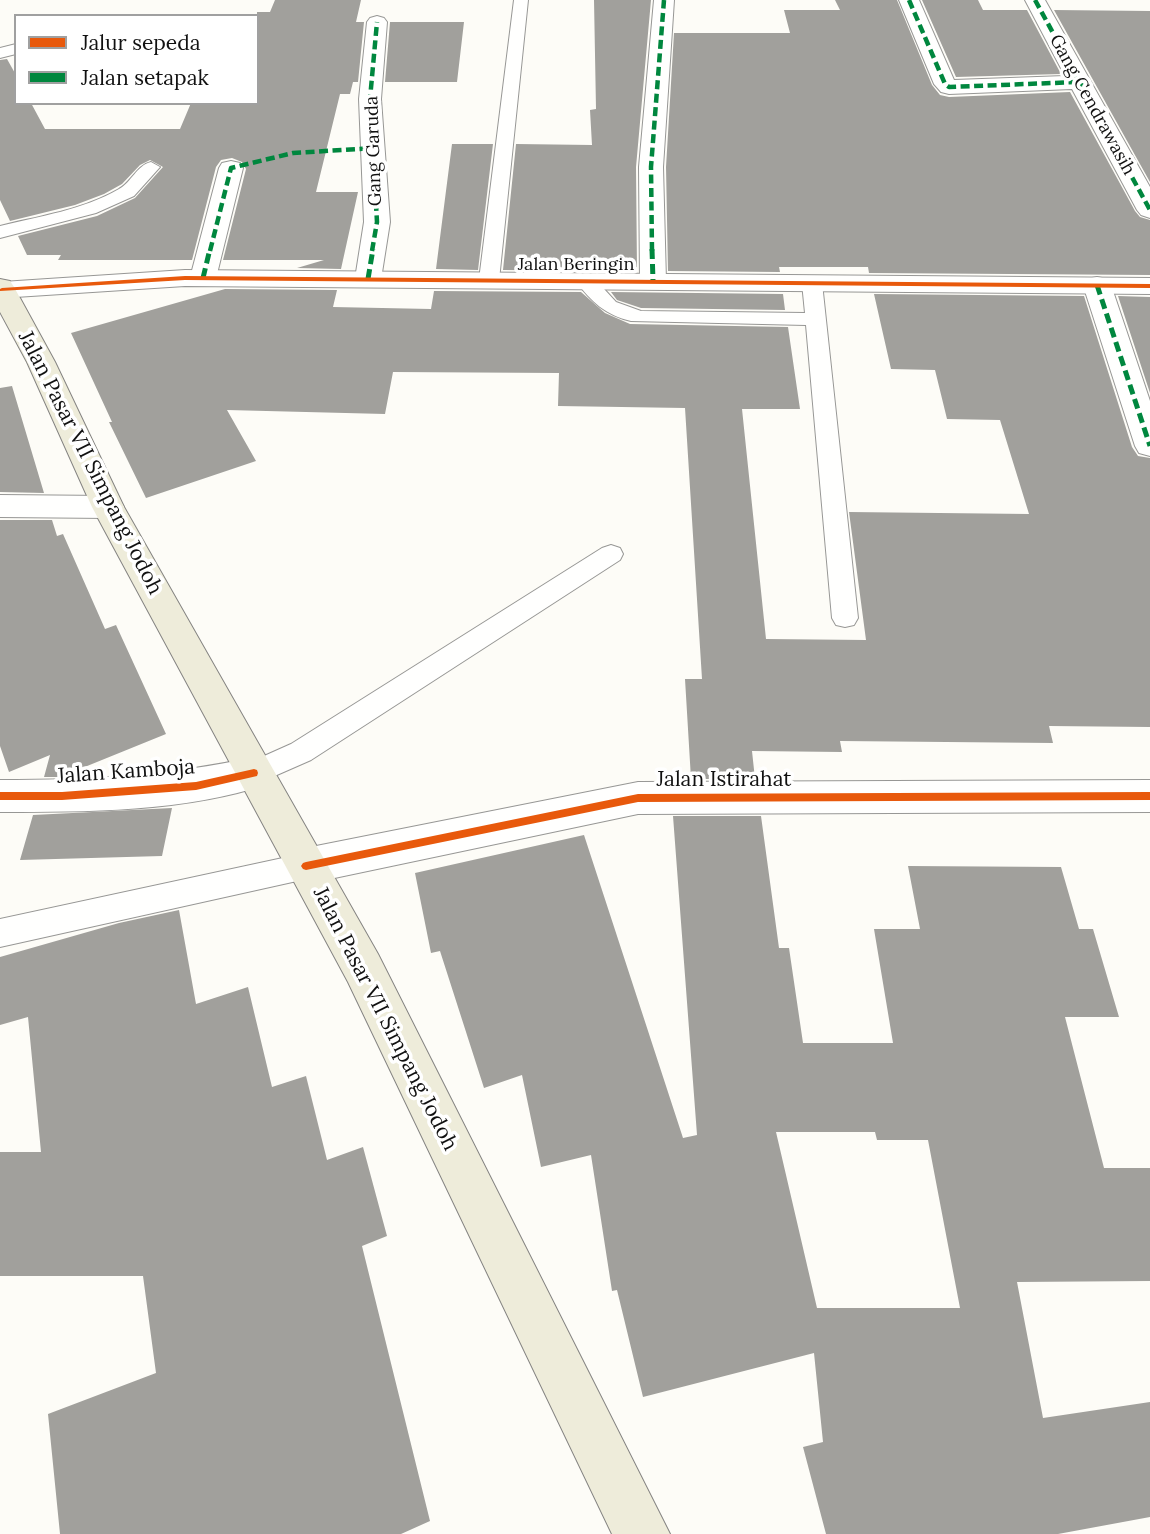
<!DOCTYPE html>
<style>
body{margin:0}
#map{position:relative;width:1150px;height:1534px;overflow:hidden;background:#fdfcf7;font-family:Lora,serif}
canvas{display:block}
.legend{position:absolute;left:14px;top:14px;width:245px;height:91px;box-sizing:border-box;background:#fff;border:2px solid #a0a0a0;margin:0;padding:9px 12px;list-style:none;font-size:21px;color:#111}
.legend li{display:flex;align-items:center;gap:14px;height:35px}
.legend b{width:35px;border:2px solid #a0a0a0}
</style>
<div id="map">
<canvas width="1150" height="1534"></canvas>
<ul class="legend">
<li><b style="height:9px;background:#e8590c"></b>Jalur sepeda</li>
<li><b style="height:9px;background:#00873e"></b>Jalan setapak</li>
</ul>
</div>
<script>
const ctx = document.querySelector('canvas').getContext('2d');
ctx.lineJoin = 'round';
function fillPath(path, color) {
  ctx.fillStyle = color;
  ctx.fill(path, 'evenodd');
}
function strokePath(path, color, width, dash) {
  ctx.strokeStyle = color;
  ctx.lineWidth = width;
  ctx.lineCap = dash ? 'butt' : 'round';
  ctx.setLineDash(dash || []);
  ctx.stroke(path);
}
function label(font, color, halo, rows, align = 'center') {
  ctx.font = font + ' Lora,serif';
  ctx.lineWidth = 7;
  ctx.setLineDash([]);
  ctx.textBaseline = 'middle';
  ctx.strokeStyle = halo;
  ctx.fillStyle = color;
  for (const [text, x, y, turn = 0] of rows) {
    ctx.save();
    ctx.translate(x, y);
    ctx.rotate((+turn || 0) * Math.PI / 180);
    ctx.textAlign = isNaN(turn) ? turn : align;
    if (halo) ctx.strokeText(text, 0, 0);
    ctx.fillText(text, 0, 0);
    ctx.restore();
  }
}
fillPath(new Path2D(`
 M 275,0 L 361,0 L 356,22 L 364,22 L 358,82 L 353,82 L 350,94 L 340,94 L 316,192 L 358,192 L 341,269 L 297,268 L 324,260 L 223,260 L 246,169 L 242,162 L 232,158 L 221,160 L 216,167 L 192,260 L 58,260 L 61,255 L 27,255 L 18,236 L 97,216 L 135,198 L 163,167 L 150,160 L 140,165 L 122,184 L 104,194 L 75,205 L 10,221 L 0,200 L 0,60 L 7,59 L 16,75 L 16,103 L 31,103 L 45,129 L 180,129 L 191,103 L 257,103 L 257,12 L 270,12 Z
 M 594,0 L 651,0 L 636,167 L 637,271 L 503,270 L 516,144 L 592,145 L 590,110 L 596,109 Z
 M 835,0 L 897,0 L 932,85 L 940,95 L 949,97 L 1070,92 L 1135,211 L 1140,217 L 1150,220 L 1150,275 L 869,273 L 868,267 L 779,267 L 780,272 L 668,271 L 666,167 L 674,33 L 790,33 L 784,10 L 840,10 Z
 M 922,0 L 978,0 L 983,10 L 1027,10 L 1061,74 L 956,77 Z
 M 1054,10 L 1150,11 L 1150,182 Z
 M 390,22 L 464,22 L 457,82 L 385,82 Z
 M 452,144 L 493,144 L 478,270 L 436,269 Z
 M 225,289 L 337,290 L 333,307 L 431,309 L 434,291 L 581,292 L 605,313 L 630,324 L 788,327 L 800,409 L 742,409 L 766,639 L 866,640 L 849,512 L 1029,514 L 1000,420 L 947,419 L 935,370 L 891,369 L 874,294 L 1084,296 L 1132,447 L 1138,456 L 1150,458 L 1150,727 L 1049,726 L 1053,743 L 840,741 L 842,752 L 752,751 L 755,779 L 691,779 L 685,679 L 702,679 L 685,408 L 558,406 L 559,373 L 393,372 L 385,414 L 227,410 L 256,461 L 146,498 L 109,422 L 112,422 L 71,333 Z
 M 611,292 L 783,294 L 785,310 L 641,308 L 617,300 Z
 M 1118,296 L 1150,297 L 1150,393 Z
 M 12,386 L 44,493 L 0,492 L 0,388 Z
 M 0,520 L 52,520 L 57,536 L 63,534 L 105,629 L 116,625 L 166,734 L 60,777 L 44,777 L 50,755 L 9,772 L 0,746 Z
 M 172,808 L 162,856 L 20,860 L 33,815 Z
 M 673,816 L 761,816 L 779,948 L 789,948 L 803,1043 L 893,1043 L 874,929 L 920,929 L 908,866 L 1061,867 L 1079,929 L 1093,929 L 1119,1017 L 1065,1017 L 1104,1168 L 1150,1168 L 1150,1281 L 1017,1282 L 1043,1418 L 1150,1402 L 1150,1517 L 1058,1534 L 826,1534 L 803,1447 L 823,1442 L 814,1353 L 643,1397 L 617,1290 L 612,1291 L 591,1155 L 541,1167 L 522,1075 L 484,1088 L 440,951 L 431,953 L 415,873 L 584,835 L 683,1138 L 697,1135 ZM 776,1132 L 875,1132 L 877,1140 L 928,1140 L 960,1308 L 817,1308 Z
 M 179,910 L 196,1004 L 248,987 L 272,1087 L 306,1076 L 327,1160 L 363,1147 L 387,1236 L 362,1246 L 430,1521 L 401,1534 L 60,1534 L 48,1414 L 156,1373 L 143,1276 L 0,1276 L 0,1152 L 41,1152 L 28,1017 L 0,1025 L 0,957 L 119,923 Z`), '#a1a09c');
const service = new Path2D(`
 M 514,0 L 528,0 L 499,280 L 489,286 L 479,280 Z
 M 16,44 L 16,54 L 0,58 L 0,48 Z
 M 151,162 L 160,167 L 134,196 L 96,213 L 0,238 L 0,226 C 40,216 83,210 119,189 C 131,183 137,165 151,162 Z
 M 586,275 L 593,277 L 616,302 L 641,311 L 805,313 L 802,283 L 805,279 L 819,279 L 822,283 L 858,618 L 854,625 L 845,627 L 836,625 L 832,618 L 806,325 L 631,321 C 606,315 591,302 576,281 Z
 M 611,545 L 620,548 L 623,554 L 620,560 L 311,760 L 254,785 L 244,781 L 240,773 L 244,765 L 291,744 L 602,548 Z
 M 306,853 L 317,857 L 321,866 L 317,875 L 306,879 L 0,947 L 0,919 Z`);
const minor = new Path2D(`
 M 654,0 L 674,0 L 663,167 L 666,281 L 663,287 L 653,289 L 643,287 L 640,281 L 639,167 Z
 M 899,0 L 919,0 L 954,80 L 1065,76 L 1025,0 L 1045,0 L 1150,187 L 1150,218 L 1141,215 L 1137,210 L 1072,89 L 949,94 L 941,92 L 934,84 Z
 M 377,16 L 384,18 L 387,22 L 381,99 L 390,222 L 381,279 L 378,285 L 368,287 L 358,285 L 355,279 L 364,222 L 359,99 L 367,22 L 370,18 Z
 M 231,161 L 240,163 L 243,168 L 216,278 L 213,284 L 203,286 L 193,284 L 190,278 L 219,168 L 222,163 Z
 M 1097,277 L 1107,279 L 1111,285 L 1150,401 L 1150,456 L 1139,453 L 1135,446 L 1083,285 L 1087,279 Z
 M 254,757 L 268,762 L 273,773 L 268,784 C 185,812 86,812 0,812 L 0,780 C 86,780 170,776 254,757 Z
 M 1150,780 L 1150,812 L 638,814 L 306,884 L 292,879 L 286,866 L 292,853 L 306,848 L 638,782 Z`);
const tertiary = new Path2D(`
 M 185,270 L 1150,278 L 1150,294 L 185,286 L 0,298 L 2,282 Z
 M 0,495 L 108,496 L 119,499 L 124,507 L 119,515 L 108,518 L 0,517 Z`);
const primary = new Path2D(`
 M 0,279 L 10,281 L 14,287 L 55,362 L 124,507 L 378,954 L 670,1534 L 612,1534 L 348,982 L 92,507 L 27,362 L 0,312 Z`);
strokePath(service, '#979795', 2);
strokePath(minor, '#979795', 2);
strokePath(tertiary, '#979795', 2);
strokePath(primary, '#858482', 2);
fillPath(service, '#fffffe');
fillPath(minor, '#fffffe');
fillPath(tertiary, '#fffffe');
fillPath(primary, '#eeecda');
strokePath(new Path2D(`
 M 909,0 L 945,84 L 949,87 L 1078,82
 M 1035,0 L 1150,210
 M 210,251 L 231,168 L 293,153 L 374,148
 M 372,251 L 377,222 L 370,99 L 377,22
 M 652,251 L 651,167 L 664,0`), '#00873e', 4.5, [9, 4.5]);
strokePath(new Path2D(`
 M 652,249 L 653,281
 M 203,278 L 210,249
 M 368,279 L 373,249
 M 1097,285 L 1150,446`), '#00873e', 5, [10, 5]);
fillPath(new Path2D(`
 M 185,276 L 1150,284 L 1150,288 L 185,280 L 0,291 L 0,289 L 2,288 Z
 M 254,769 L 257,770 L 258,773 L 257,776 L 196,790 L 62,800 L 0,800 L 0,792 L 62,792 L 196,782 Z
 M 1150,792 L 1150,800 L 638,802 L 306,870 L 303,869 L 301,866 L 303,863 L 306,862 L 638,794 Z`), '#e8590c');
label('18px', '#111', '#fff', [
 ["Gang Cendrawasih",1092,105,61],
 ["Gang Garuda",374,151,-92],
 ["Jalan Beringin",576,265]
]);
label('21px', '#111', '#fff', [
 ["Jalan Pasar VII Simpang Jodoh",90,463,63],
 ["Jalan Kamboja",126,772,-4],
 ["Jalan Istirahat",724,780],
 ["Jalan Pasar VII Simpang Jodoh",385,1019,63]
]);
</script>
